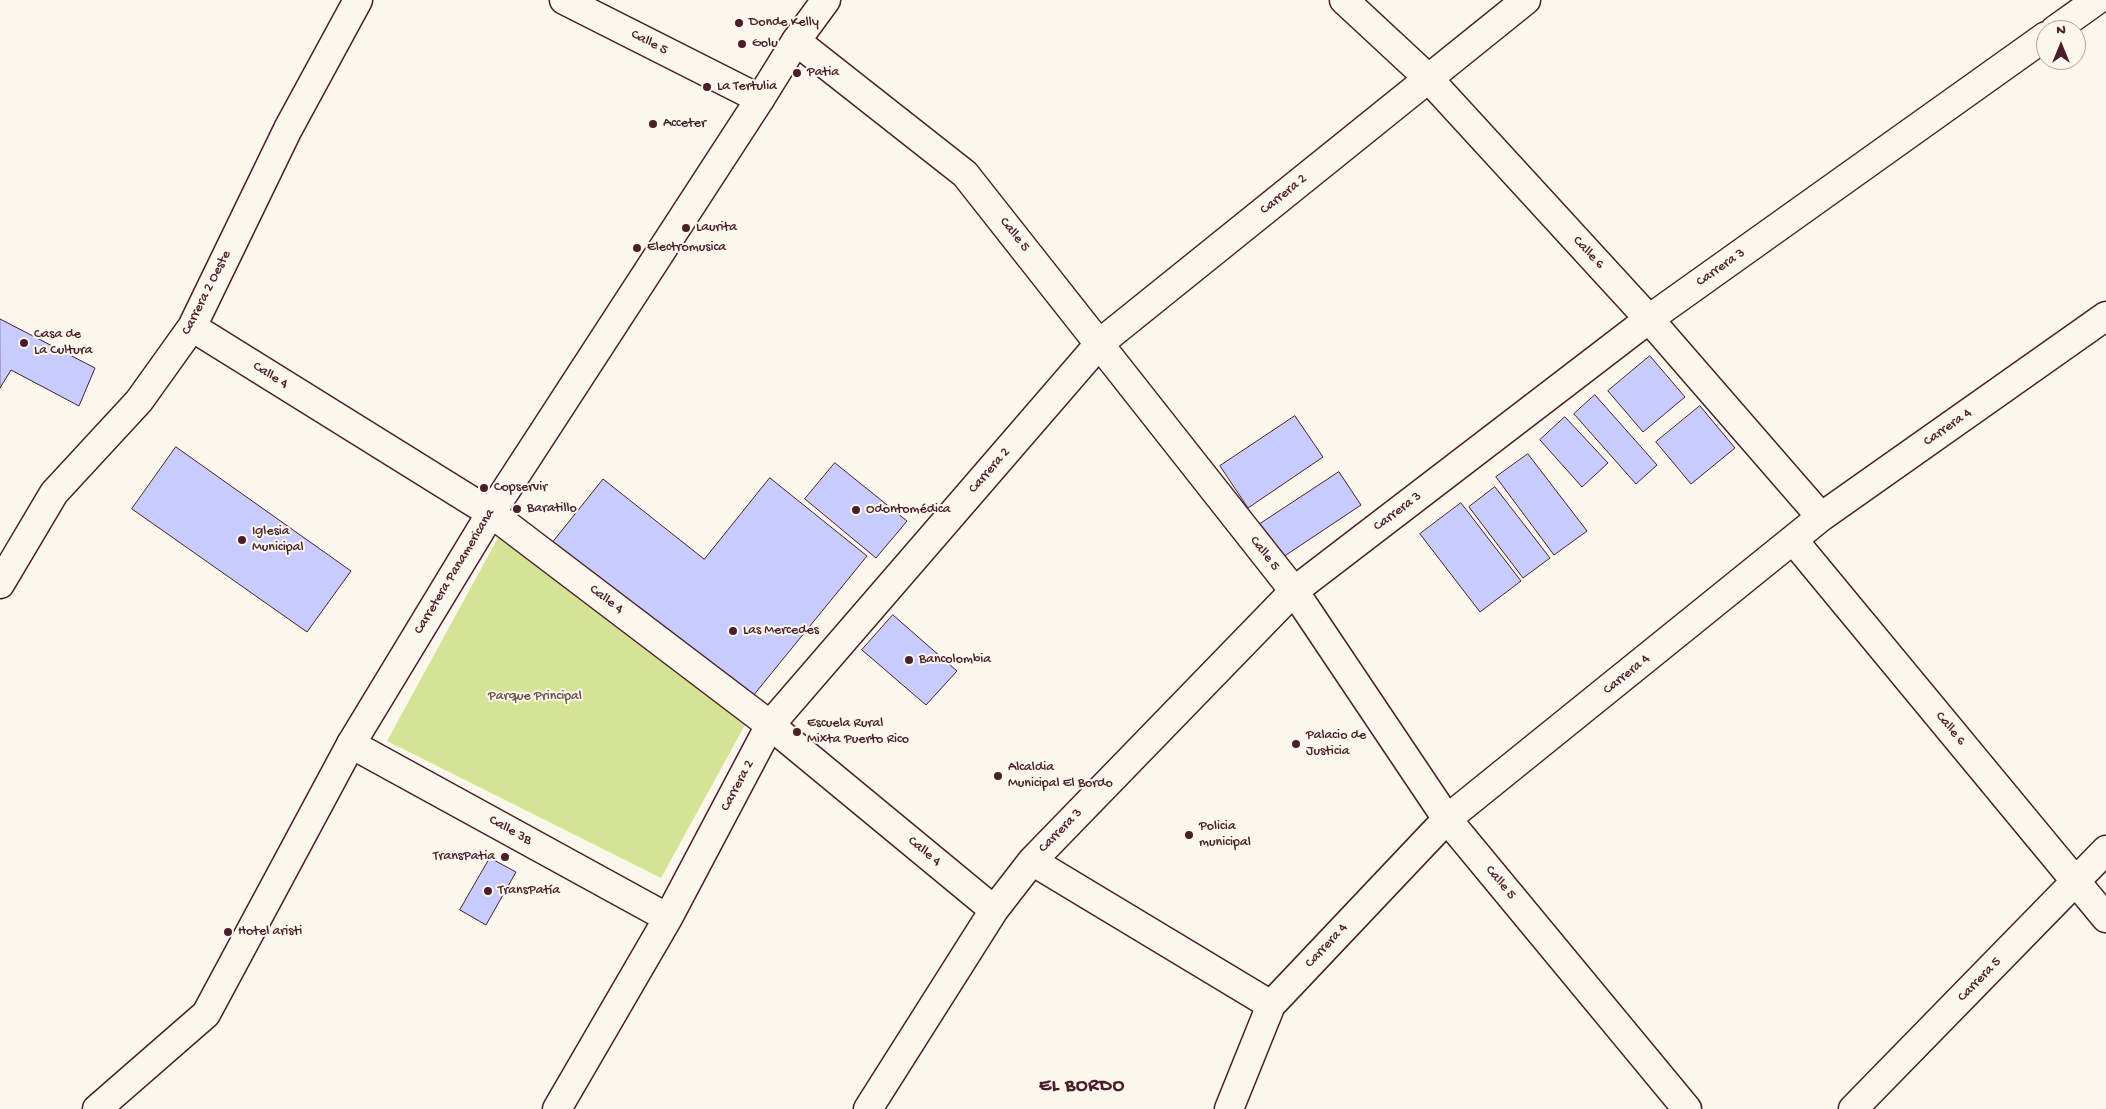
<!DOCTYPE html>
<meta charset="utf-8">
<style>
body{margin:0}
#map{position:relative;width:2106px;height:1109px;overflow:hidden;background:#fbf7ec;font-family:"Gochi Hand",sans-serif}
canvas{display:block}
.north{position:absolute;left:2036px;top:20px;width:50px;height:50px;box-sizing:border-box;background:#fbf7ec;border:1px solid #b4a19f;border-radius:50%;rotate:0deg;font-size:14px;font-weight:700;line-height:20px;text-align:center;color:#4a1f2b}
.north::after{content:'';display:block;margin:auto;width:18px;height:22px;background:#4a1f2b;clip-path:polygon(50% 0,100% 100%,50% 72%,0 100%)}
</style>
<div id="map">
<canvas width="2106" height="1109"></canvas>
<div class="north">N</div>
</div>
<script>
const ctx = document.querySelector('canvas').getContext('2d');
ctx.lineJoin = 'round';
function fillPath(path, color) {
  ctx.fillStyle = color;
  ctx.fill(path, 'evenodd');
}
function strokePath(path, color, width, dash) {
  ctx.strokeStyle = color;
  ctx.lineWidth = width;
  ctx.lineCap = dash ? 'butt' : 'round';
  ctx.setLineDash(dash || []);
  ctx.stroke(path);
}
function label(font, color, halo, rows, align = 'center') {
  ctx.font = font + ' "Gochi Hand",sans-serif';
  ctx.lineWidth = 4;
  ctx.setLineDash([]);
  ctx.textBaseline = 'middle';
  ctx.strokeStyle = halo;
  ctx.fillStyle = color;
  for (const [text, x, y, turn = 0] of rows) {
    ctx.save();
    ctx.translate(x, y);
    ctx.rotate((+turn || 0) * Math.PI / 180);
    ctx.textAlign = isNaN(turn) ? turn : align;
    if (halo) ctx.strokeText(text, 0, 0);
    ctx.fillText(text, 0, 0);
    ctx.restore();
  }
}
fillPath(new Path2D(`
 M 499,536 L 745,725 L 661,878 L 387,741 Z`), '#d5e396');
const building = new Path2D(`
 M 0,319 L 95,368 L 79,406 L 11,370 L 0,388 Z
 M 1650,356 L 1685,397 L 1643,432 L 1608,391 Z
 M 1595,395 L 1657,465 L 1636,484 L 1574,414 Z
 M 1700,406 L 1735,448 L 1691,484 L 1656,442 Z
 M 1295,416 L 1323,457 L 1248,508 L 1220,466 Z
 M 1565,417 L 1608,463 L 1582,487 L 1540,440 Z
 M 176,447 L 351,571 L 307,632 L 132,509 Z
 M 1528,454 L 1587,531 L 1554,555 L 1496,477 Z
 M 835,463 L 907,521 L 876,558 L 805,499 Z
 M 1339,472 L 1361,505 L 1280,559 L 1257,526 Z
 M 770,478 L 867,556 L 748,702 L 551,544 L 603,479 L 704,559 Z
 M 1495,487 L 1550,558 L 1523,578 L 1469,507 Z
 M 1461,503 L 1521,581 L 1480,612 L 1420,534 Z
 M 893,615 L 957,671 L 926,705 L 862,650 Z
 M 490,858 L 516,872 L 486,925 L 460,910 Z`);
fillPath(building, '#c8cbfd');
strokePath(building, '#4a1f2b', 1);
const street = new Path2D(`
 M 564,0 L 760,99
 M 1344,0 L 1428,78 L 1649,319 L 1821,517
 M 2055,30 L 2097,0
 M 796,41 L 965,174 L 1294,591 L 1447,819 L 1687,1109
 M 192,327 L 491,513 L 770,725 L 994,910
 M 1794,541 L 2106,918
 M 0,584 L 54,493 L 139,401 L 192,327 L 288,129 L 358,0
 M 351,744 L 668,918
 M 1032,861 L 1271,1005
 M 557,1109 L 668,918 L 770,725 L 1100,343 L 1526,0
 M 868,1109 L 994,910 L 1032,861 L 1294,591 L 1649,319 L 2046,36
 M 1229,1109 L 1271,1005 L 1447,819 L 1821,517 L 2106,316
 M 1853,1109 L 2106,850`);
const highway = new Path2D(`
 M 97,1109 L 206,1014 L 351,744 L 491,513 L 760,99 L 796,41 L 826,0`);
strokePath(street, '#4a1f2b', 31);
strokePath(highway, '#4a1f2b', 31);
strokePath(street, '#fbf7ec', 28);
strokePath(highway, '#fbf7ec', 28);
for (const [x, y, r, color] of [
 [739,23,5,"#4a1f2b"],
 [742,44,5,"#4a1f2b"],
 [797,73,5,"#4a1f2b"],
 [707,87,5,"#4a1f2b"],
 [653,124,5,"#4a1f2b"],
 [686,228,5,"#4a1f2b"],
 [637,248,5,"#4a1f2b"],
 [24,343,5,"#4a1f2b"],
 [484,488,5,"#4a1f2b"],
 [517,509,5,"#4a1f2b"],
 [856,510,5,"#4a1f2b"],
 [242,540,5,"#4a1f2b"],
 [733,631,5,"#4a1f2b"],
 [909,660,5,"#4a1f2b"],
 [797,732,5,"#4a1f2b"],
 [1296,744,5,"#4a1f2b"],
 [998,776,5,"#4a1f2b"],
 [1189,835,5,"#4a1f2b"],
 [505,857,5,"#4a1f2b"],
 [488,891,5,"#4a1f2b"],
 [228,932,5,"#4a1f2b"]
]) {
  const dot = new Path2D();
  dot.arc(x, y, r, 0, 2 * Math.PI);
  ctx.fillStyle = color;
  ctx.fill(dot);
  strokePath(dot, '#fbf7ec', 2);
}
label('14px', '#4a1f2b', '#fbf7ec', [
 ["Donde Kelly",749,23],
 ["Golu",752,44],
 ["Patia",807,73],
 ["La Tertulia",717,87],
 ["Acceter",663,124],
 ["Laurita",696,228],
 ["Electromusica",647,248],
 ["Casa de",34,335],
 ["La Cultura",34,351],
 ["Copservir",494,488],
 ["Baratillo",527,509],
 ["Odontomédica",866,510],
 ["Iglesia",252,532],
 ["Municipal",252,548],
 ["Las Mercedes",743,631],
 ["Bancolombia",919,660],
 ["Escuela Rural",807,724],
 ["Mixta Puerto Rico",807,740],
 ["Palacio de",1306,736],
 ["Justicia",1306,752],
 ["Alcaldia",1008,768],
 ["Municipal El Bordo",1008,784],
 ["Policia",1199,827],
 ["municipal",1199,843],
 ["TransPatia",495,857,"right"],
 ["TransPatía",498,891],
 ["Hotel aristi",238,932]
], 'left');
label('14px', '#4a1f2b', '#fbf7ec', [
 ["Calle 5",649,43,27],
 ["Carrera 2",1284,195,-39],
 ["Calle 5",1014,235,51],
 ["Calle 6",1588,253,47],
 ["Carrera 3",1721,268,-35],
 ["Carrera 2 Oeste",207,293,-63],
 ["Calle 4",270,376,32],
 ["Carrera 4",1948,428,-35],
 ["Carrera 2",990,471,-49],
 ["Carrera 3",1398,512,-37],
 ["Calle 5",1264,554,52],
 ["Carretera Panamericana",455,572,-59],
 ["Calle 4",606,600,37],
 ["Carrera 4",1627,675,-39],
 ["Calle 6",1950,729,50],
 ["Carrera 2",738,786,-62],
 ["Calle 3B",510,831,29],
 ["Carrera 3",1061,831,-46],
 ["Calle 4",924,852,40],
 ["Calle 5",1500,883,50],
 ["Carrera 4",1327,946,-47],
 ["Carrera 5",1980,980,-46]
]);
label('14px', '#6d5046', '#fbf7ec', [
 ["Parque Principal",535,697]
]);
ctx.letterSpacing = '1px';
label('bold 19px', '#4a1f2b', '#fbf7ec', [
 ["EL BORDO",1082,1087]
]);
ctx.letterSpacing = '0px';
</script>
